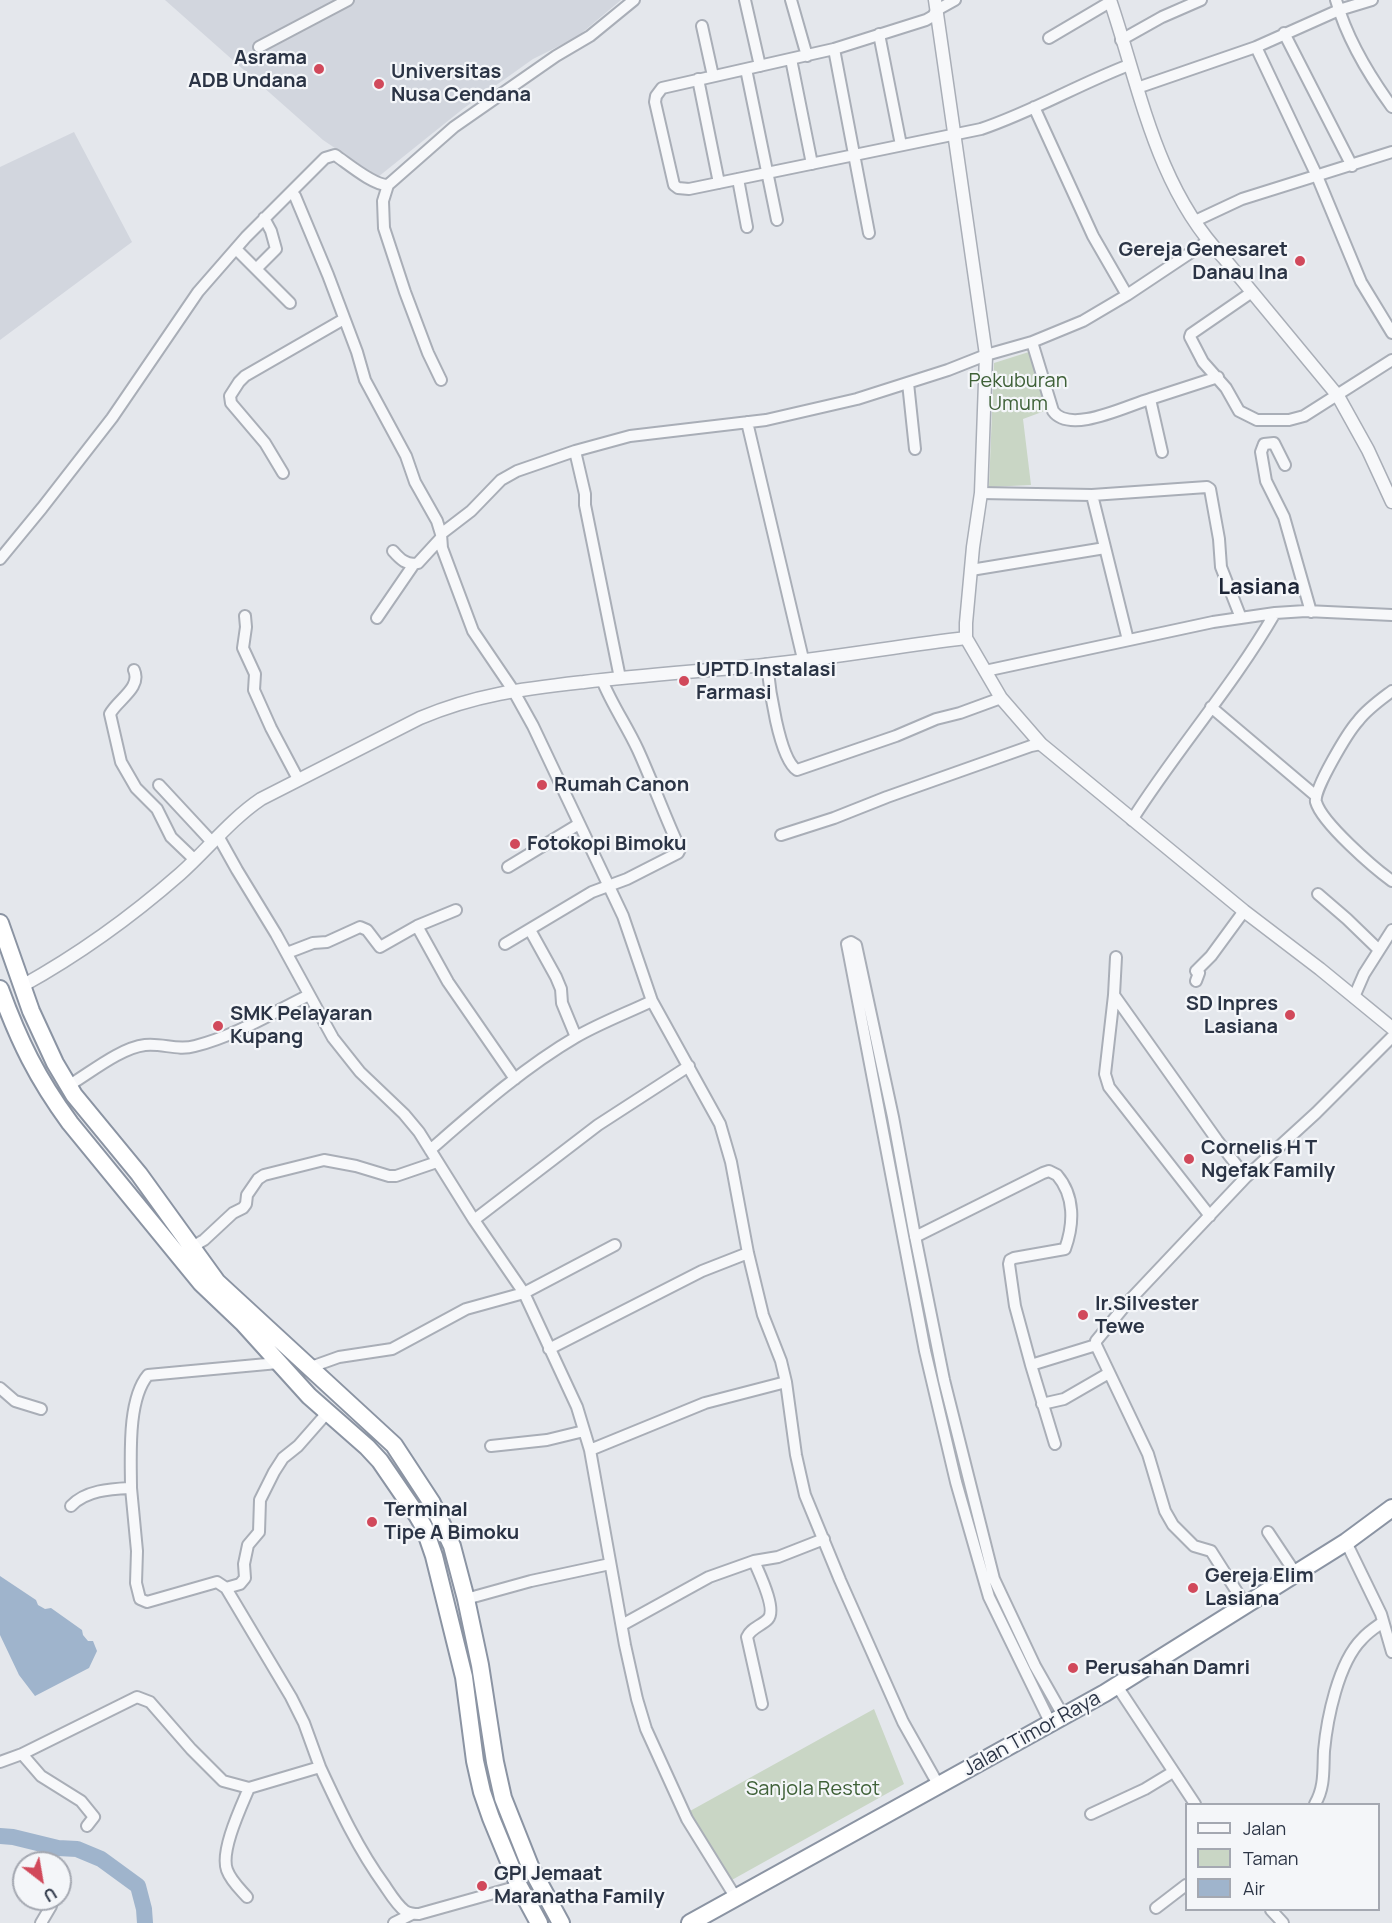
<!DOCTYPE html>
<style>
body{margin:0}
#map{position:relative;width:1392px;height:1923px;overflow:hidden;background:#e4e7ec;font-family:Manrope,sans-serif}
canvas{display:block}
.legend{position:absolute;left:1185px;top:1803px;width:195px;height:108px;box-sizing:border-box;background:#f4f6f9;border:2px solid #a4a8b1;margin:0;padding:8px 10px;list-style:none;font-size:18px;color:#2b3445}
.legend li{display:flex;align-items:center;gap:12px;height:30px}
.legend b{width:30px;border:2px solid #a4a8b1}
.north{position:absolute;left:12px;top:1851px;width:60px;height:60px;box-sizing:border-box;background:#f4f6f9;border:2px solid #a4a8b1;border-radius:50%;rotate:149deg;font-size:16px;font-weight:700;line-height:24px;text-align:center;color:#2b3445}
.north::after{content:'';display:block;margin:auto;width:21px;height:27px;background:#d1495b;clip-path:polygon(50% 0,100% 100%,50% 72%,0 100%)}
</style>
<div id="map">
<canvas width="1392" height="1923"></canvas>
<ul class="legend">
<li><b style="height:8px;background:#f7f8fa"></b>Jalan</li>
<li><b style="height:16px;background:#c9d6c5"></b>Taman</li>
<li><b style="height:16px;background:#9fb4cc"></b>Air</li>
</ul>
<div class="north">U</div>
</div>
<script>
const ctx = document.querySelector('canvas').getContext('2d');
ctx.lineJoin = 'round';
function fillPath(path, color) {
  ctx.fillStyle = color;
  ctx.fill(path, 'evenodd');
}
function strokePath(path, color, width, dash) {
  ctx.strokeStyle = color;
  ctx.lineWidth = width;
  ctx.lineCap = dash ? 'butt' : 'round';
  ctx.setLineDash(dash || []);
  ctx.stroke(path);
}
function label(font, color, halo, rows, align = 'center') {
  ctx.font = font + ' Manrope,sans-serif';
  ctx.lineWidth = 4.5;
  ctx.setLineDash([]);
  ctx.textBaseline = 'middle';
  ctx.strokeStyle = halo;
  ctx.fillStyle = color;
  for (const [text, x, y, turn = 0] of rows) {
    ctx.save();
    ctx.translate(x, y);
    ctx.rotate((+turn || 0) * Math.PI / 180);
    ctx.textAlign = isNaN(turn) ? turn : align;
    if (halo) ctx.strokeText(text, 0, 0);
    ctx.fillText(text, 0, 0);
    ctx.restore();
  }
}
fillPath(new Path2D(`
 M 165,0 L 621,0 L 577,37 L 533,59 L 464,108 L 378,177 L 323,140 Z
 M 74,132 L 132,242 L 0,340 L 0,167 Z`), '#d2d6de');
fillPath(new Path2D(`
 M 1032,351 L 1050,409 L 1023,419 L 1031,485 L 989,487 L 994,363 Z
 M 874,1709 L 904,1784 L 730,1881 L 690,1811 Z`), '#c9d6c5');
fillPath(new Path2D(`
 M 0,1576 L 36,1600 L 38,1605 L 45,1609 L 51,1608 L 82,1630 L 83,1635 L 88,1641 L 93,1641 L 97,1651 L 89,1668 L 35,1696 L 19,1675 L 0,1635 Z`), '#9fb4cc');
strokePath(new Path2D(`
 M 0,1836 L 13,1837 L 58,1848 L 77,1849 L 101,1859 L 138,1886 L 144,1909 L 145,1923`), '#9fb4cc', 16);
const minor = new Path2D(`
 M 745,0 L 760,66
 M 791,0 L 807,56
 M 955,0 L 937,10 L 933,16 L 926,20 L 834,49 L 662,88 L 656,96 L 655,102 L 674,185 L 678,188 L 689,189 L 981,129 C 1032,112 1079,84 1129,65
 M 1336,0 C 1347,39 1368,74 1392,107
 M 702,26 L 713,76
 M 1284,33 L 1352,166
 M 879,34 L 901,145
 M 1049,38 L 1110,2
 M 1121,40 L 1162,17 L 1201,0
 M 259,47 L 348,0
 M 1256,47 L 1317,176 L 1361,282 L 1392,333
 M 834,49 L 869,233
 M 791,59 L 812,164
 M 746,69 L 777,220
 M 698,79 L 719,183
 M 1137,88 L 1256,47 L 1339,10 L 1372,0
 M 1034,107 L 1093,236 L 1127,295
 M 738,179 L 747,227
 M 388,185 L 383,201 L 384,228 L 405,292 L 428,353 L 441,380
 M 291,193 L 295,196 L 328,275 L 357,352 L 365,380 L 406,456 L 415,482 L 437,521 L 441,534
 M 1195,221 L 1242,199 L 1392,152
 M 236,249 L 290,303
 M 257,268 L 276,249 L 271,231 L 264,218
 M 1252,292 L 1191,334 L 1190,337 L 1203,362 L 1226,388 L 1239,411 L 1257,420 L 1289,420 L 1304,416 L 1392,360
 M 1032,342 L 1053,411 C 1070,435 1128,405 1150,399 L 1162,452
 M 908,383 L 915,449
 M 1150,399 L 1218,377
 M 747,422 L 803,659
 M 575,451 L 585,494 L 585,505 L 620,678
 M 1285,465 L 1274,443 L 1264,444 L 1261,452 L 1266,481 L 1284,517 L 1311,612
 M 283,473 L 265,443 L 231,403 L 230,396 L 239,382 L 245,376 L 344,319
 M 981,493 L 1092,495 L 1207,487 L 1210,489 L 1219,539 L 1221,567 L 1241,618
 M 1092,495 L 1128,640
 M 393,551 C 400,559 407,566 418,563 L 440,539
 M 0,559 L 42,508 L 112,418 L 198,292 L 246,237 L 325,158 L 335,155 C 347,163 374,186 388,185 L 454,127 L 556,56 L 590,36 L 634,0
 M 971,570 L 1105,548
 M 245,616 L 246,627 L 243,648 L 255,674 L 254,690 L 271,728 L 298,779
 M 377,618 L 414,564
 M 767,664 C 769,685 779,759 797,770 L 896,736 L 936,719 L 960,713 L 1001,698
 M 134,670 C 142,688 117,700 110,714 L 121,762 L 136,788 L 157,809 L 171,837 L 195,860
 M 985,671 L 1213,622 L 1275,613 L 1306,611 L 1392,615
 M 1392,691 C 1380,700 1367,709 1358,721 C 1348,732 1313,790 1316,802 C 1322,823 1374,868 1392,881
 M 1211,707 L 1316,796
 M 159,785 L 212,842
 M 1132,820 C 1177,749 1233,686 1275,613
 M 781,835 L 834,818 L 887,797 L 1031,746 L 1041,744
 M 218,836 L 237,870 L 276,934 L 333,1038 L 360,1072 L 404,1114 L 419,1132 L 474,1220 L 524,1293 L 577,1407 L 590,1450 L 625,1645 L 637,1699 L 646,1729 L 687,1819 L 736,1898
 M 508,867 L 579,824
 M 1318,894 L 1347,919 L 1379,950
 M 417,926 L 448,982 L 515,1079
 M 530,930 L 556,977 L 561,989 L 562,1003 L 576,1037
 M 505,944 L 592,892 L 627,879 L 678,853 L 680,849 C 665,817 653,783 638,750 C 627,726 612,705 602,680
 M 287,953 L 313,943 L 327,942 L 360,927 L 367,930 L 380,947 L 417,926 L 456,910
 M 1196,981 L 1199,973 L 1196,971 L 1211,956 L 1244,911
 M 1114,995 L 1116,957
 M 1354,997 L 1364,974 L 1392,930
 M 68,1086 C 90,1073 120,1048 145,1045 C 163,1043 177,1051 195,1046 C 235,1036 272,1013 309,995
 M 430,1150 C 476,1110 523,1068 576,1037 C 600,1023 627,1013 652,1001
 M 1210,1216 L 1109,1087 L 1105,1074 L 1114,995 L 1217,1140 L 1246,1177
 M 474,1220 L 598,1125 L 689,1066
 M 915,1237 L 1043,1173 L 1049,1171 L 1057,1175 C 1075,1196 1074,1224 1065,1249 L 1014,1258 L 1010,1260 L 1009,1264 L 1015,1306 L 1031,1365
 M 192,1247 L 204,1240 L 233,1213 L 243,1208 L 246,1204 L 247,1195 L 258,1179 L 264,1175 L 324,1160 L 356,1166 L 389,1176 L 396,1176 L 437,1162
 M 549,1349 L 702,1271 L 748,1253
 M 311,1367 L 339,1357 L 392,1349 L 466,1309 L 524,1293 L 615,1245
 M 0,1388 L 15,1401 L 41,1409
 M 1042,1404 L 1064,1399 L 1109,1373
 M 1055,1444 L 1031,1365 L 1096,1345
 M 491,1446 L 547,1440 L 584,1431
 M 590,1450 L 705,1403 L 786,1382
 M 71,1506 C 86,1490 111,1489 131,1488 C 131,1457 127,1400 148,1375 L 278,1363
 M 1268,1532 L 1296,1574
 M 1346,1542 L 1381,1614 L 1392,1652
 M 754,1561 C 759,1573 777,1609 768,1619 C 761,1626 751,1628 747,1637 L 762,1704
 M 226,1588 L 240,1584 L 245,1578 L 244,1564 L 248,1545 L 259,1532 L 260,1500 L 274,1472 L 283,1458 L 298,1446 L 327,1413
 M 466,1599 L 531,1581 L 610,1564
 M 1246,1606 L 1211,1551 L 1194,1546 L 1173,1525 L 1165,1511 L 1148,1454 L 1096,1345 L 1096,1341 L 1128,1302 L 1246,1177 L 1316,1113 L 1392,1037
 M 622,1625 L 709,1577 L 754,1561 L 778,1557 L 824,1539
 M 1117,1686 L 1195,1804
 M 1051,1724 L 989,1597 L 956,1482 L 925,1351 L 849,954 L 847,944 L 851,942 L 856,945 L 893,1117 L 914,1231 L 944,1380 L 994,1579 L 1035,1666 L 1064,1717
 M 22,1754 L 41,1776 L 81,1801 L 94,1817 L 87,1826
 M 0,1762 L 22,1754 L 137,1697 L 150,1702 L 191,1749 L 223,1781 L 249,1788 L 320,1767 L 304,1723 L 291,1697 L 226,1588 L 217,1582 L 147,1602 L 140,1599 L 136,1583 L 137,1551 L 131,1488
 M 320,1767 C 339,1808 358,1849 385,1886 C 391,1895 397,1905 405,1911 C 410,1914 414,1914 419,1914 L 519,1886
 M 939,1786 L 903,1722 L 840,1580 L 805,1495 L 796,1455 L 786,1382 L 781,1361 L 763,1315 L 748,1253 L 731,1162 L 720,1124 L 652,1001 L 623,916 L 533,726 L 513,690 L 473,631 L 442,548 L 441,534 L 471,511 L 501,480 L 517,471 L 575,451 L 630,436 L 766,420 L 857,399 L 948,370 L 986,355 L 1032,342 L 1083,321 L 1127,295 L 1208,241
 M 1315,1804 C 1325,1787 1323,1770 1324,1751 C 1327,1719 1338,1663 1362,1639 C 1368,1632 1376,1627 1383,1622
 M 1091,1814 L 1145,1789 L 1173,1772
 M 247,1897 C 240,1889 231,1881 227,1870 C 220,1851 241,1807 249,1788
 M 1156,1908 L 1186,1885
 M 1271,1910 L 1283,1923
 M 41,1923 L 51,1906
 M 394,1923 L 412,1914`);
const tertiary = new Path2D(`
 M 935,0 L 986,355 L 981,493 L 973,547 L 966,623 L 966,638 L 1001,698 L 1041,744 L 1244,911 L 1320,969 L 1392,1028
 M 1110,0 C 1140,88 1156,187 1223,257 L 1338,396 L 1368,450 L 1392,502
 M 22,986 C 78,955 131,917 180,874 C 207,850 230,820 261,799 L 420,718 C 477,694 523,689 584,682 C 644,675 704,671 764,665 C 832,658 899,646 966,638`);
const trunk = new Path2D(`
 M 0,923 L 31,1011 L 55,1063 L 74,1095 L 139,1174 L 217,1282 L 394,1445 L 432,1503 L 452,1546 L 466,1599 L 480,1665 L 495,1762 L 503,1798 L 530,1866 L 561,1923
 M 0,989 C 19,1041 37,1078 70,1123 L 201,1283 L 243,1323 L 309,1396 L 367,1447 L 380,1461 L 417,1515 L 424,1527 L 434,1556 L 464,1677 L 475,1761 L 482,1792 L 491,1818 L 519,1886 L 539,1923
 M 690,1923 L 1105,1693 L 1346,1542 L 1392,1508`);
strokePath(minor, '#a9aeb7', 14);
strokePath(tertiary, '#a9aeb7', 15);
strokePath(trunk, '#8b94a3', 20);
strokePath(minor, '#f7f8fa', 10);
strokePath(tertiary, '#f7f8fa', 12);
strokePath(trunk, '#fff', 16);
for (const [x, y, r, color] of [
 [319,69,6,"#d1495b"],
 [379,84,6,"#d1495b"],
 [1300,261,6,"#d1495b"],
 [684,681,6,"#d1495b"],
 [542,785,6,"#d1495b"],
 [515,844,6,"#d1495b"],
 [1290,1015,6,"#d1495b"],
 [218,1026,6,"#d1495b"],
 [1189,1159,6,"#d1495b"],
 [1083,1315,6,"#d1495b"],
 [372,1522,6,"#d1495b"],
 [1193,1588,6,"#d1495b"],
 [1073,1668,6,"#d1495b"],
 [482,1886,6,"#d1495b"]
]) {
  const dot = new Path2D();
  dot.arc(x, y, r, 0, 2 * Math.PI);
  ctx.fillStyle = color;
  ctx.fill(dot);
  strokePath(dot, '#f4f6f9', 2);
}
label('bold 20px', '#2b3445', '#f4f6f9', [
 ["Asrama",307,58,"right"],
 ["ADB Undana",307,81,"right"],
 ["Universitas",391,72],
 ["Nusa Cendana",391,95],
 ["Gereja Genesaret",1288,250,"right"],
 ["Danau Ina",1288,273,"right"],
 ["UPTD Instalasi",696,670],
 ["Farmasi",696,693],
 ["Rumah Canon",554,785],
 ["Fotokopi Bimoku",527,844],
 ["SD Inpres",1278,1004,"right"],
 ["Lasiana",1278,1027,"right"],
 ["SMK Pelayaran",230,1014],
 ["Kupang",230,1037],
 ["Cornelis H T",1201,1148],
 ["Ngefak Family",1201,1171],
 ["Ir.Silvester",1095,1304],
 ["Tewe",1095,1327],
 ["Terminal",384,1510],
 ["Tipe A Bimoku",384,1533],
 ["Gereja Elim",1205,1576],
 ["Lasiana",1205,1599],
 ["Perusahan Damri",1085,1668],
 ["GPI Jemaat",494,1874],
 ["Maranatha Family",494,1897]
], 'left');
label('20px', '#3f6138', '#f4f6f9', [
 ["Pekuburan",1018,381],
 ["Umum",1018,404],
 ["Sanjola Restot",813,1789]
]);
label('20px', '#2b3445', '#f4f6f9', [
 ["Jalan Timor Raya",1032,1734,-29]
]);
label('bold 22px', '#1d2536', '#f4f6f9', [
 ["Lasiana",1259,588]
]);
</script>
